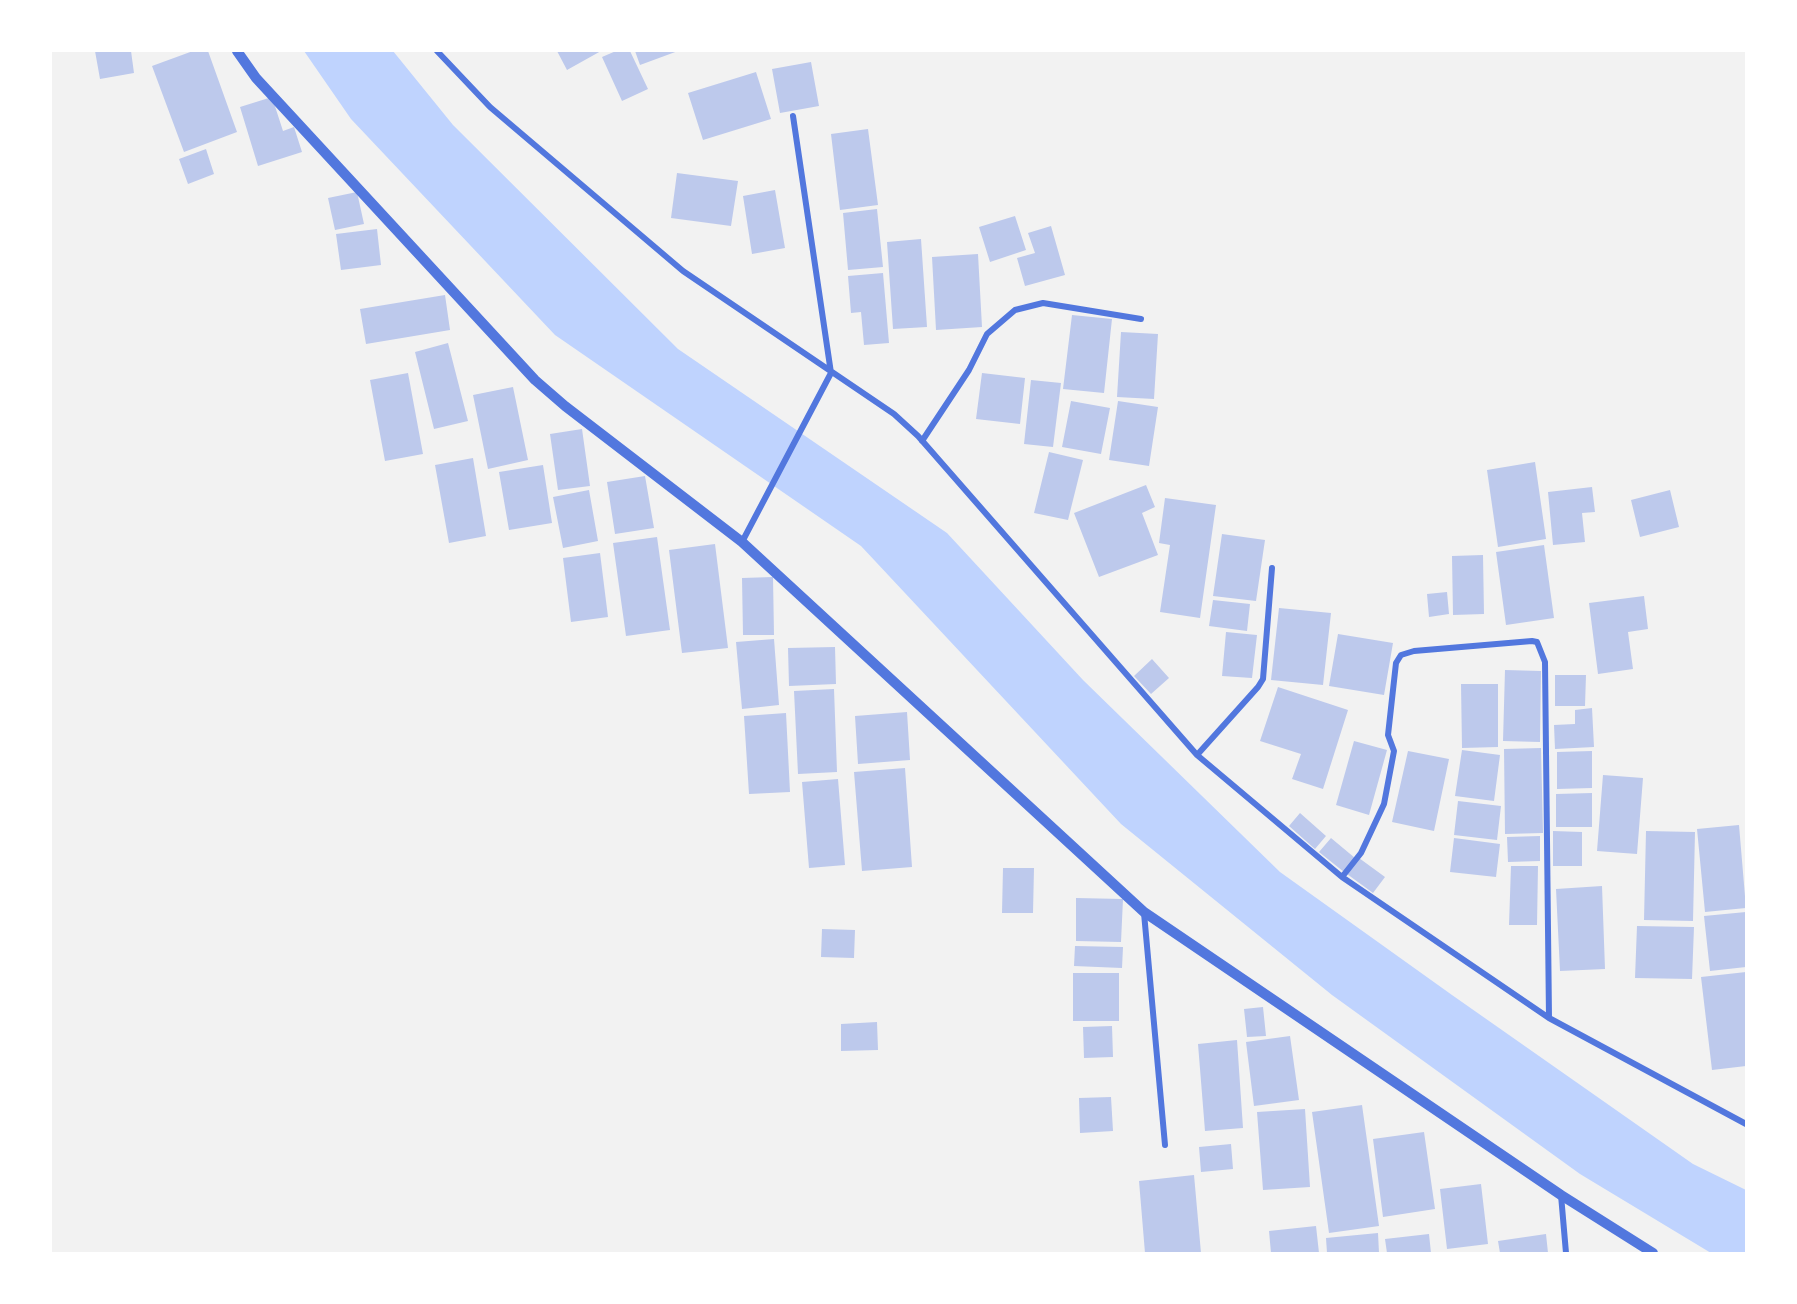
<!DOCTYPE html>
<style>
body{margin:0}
#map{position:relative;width:1797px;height:1304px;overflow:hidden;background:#f2f2f2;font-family:"Titillium Web",sans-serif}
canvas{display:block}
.frame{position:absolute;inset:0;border:52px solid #fff;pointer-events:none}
</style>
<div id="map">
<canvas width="1797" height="1304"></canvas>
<div class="frame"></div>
</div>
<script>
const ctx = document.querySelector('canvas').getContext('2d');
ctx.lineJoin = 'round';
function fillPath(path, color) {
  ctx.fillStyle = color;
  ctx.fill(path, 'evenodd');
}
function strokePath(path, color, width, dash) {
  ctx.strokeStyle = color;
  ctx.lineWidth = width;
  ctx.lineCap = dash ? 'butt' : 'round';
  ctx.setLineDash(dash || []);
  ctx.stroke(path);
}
fillPath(new Path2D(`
 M 304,51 L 393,51 L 453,125 L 678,349 L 947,533 L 1083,680 L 1280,872 L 1452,995 L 1693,1164 L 1746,1190 L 1746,1253 L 1711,1253 L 1580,1174 L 1332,995 L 1121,824 L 861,546 L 555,335 L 351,119 Z`), '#bfd3fe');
fillPath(new Path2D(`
 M 95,51 L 131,51 L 134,73 L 100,79 Z
 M 193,51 L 208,51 L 237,132 L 184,152 L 152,66 Z
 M 557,51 L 601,51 L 567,70 Z
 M 616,51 L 630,51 L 648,89 L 622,101 L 602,57 Z
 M 635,51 L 678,51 L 640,65 Z
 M 811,62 L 819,106 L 780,113 L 772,69 Z
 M 756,72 L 771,119 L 703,140 L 688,93 Z
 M 272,97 L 283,131 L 294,127 L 302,152 L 258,166 L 240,107 Z
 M 868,129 L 878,205 L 840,210 L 831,134 Z
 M 206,149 L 214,174 L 188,184 L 179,159 Z
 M 677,173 L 738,181 L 731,226 L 671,218 Z
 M 775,190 L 785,248 L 752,254 L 743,196 Z
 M 357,192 L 364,224 L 335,230 L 328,198 Z
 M 877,209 L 883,267 L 848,270 L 843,213 Z
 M 1015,216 L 1026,250 L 990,262 L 979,227 Z
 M 1051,226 L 1065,275 L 1025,286 L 1017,258 L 1035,253 L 1028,233 Z
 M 377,229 L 381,265 L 341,270 L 336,234 Z
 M 921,239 L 927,327 L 893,329 L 887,242 Z
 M 978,254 L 982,327 L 936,330 L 932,257 Z
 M 883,273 L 889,343 L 864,345 L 861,312 L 851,313 L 848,276 Z
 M 445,295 L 450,330 L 366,344 L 360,309 Z
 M 1072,315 L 1112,319 L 1104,393 L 1063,389 Z
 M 1121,332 L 1158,334 L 1154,399 L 1117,397 Z
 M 448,343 L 468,421 L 434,429 L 415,352 Z
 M 408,373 L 423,454 L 385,461 L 370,380 Z
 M 982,373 L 1025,378 L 1020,424 L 976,419 Z
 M 1031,380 L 1061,383 L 1053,447 L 1024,444 Z
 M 513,387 L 528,460 L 488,469 L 473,395 Z
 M 1071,401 L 1110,408 L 1101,454 L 1062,447 Z
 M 1118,401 L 1158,407 L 1149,466 L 1109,460 Z
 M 582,429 L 590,486 L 558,490 L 550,434 Z
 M 1049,452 L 1083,460 L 1068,520 L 1034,513 Z
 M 473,458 L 486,536 L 449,543 L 435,465 Z
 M 1535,462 L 1546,539 L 1498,547 L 1487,470 Z
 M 543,465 L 552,523 L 509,530 L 499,472 Z
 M 645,476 L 654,528 L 615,534 L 607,482 Z
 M 1146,485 L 1155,507 L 1142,513 L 1158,555 L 1099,577 L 1074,513 Z
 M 1592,487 L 1595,512 L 1582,513 L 1585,542 L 1553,545 L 1548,492 Z
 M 589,490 L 598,541 L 563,548 L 553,497 Z
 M 1670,490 L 1679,527 L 1640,537 L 1631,500 Z
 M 1165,498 L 1216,505 L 1200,618 L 1160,612 L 1170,545 L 1159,543 Z
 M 1222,534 L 1265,540 L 1256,601 L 1213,596 Z
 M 657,537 L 670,630 L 626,636 L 613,543 Z
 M 715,544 L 728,648 L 682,653 L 669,550 Z
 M 1544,545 L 1554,618 L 1506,625 L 1496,552 Z
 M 600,553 L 608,617 L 571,622 L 563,558 Z
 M 1483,555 L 1484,614 L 1453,615 L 1452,556 Z
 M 773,577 L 774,635 L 743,635 L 742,578 Z
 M 1447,592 L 1449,614 L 1429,617 L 1427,594 Z
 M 1644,596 L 1648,629 L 1628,632 L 1633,669 L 1598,674 L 1589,603 Z
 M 1213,600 L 1250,604 L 1247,631 L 1209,626 Z
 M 1279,608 L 1331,613 L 1323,685 L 1271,680 Z
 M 1226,632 L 1257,635 L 1252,678 L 1222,676 Z
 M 1338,634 L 1393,643 L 1384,695 L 1329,686 Z
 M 774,639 L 779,705 L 742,709 L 736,642 Z
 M 835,647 L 836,684 L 789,686 L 788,648 Z
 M 1152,659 L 1169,678 L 1151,694 L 1134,676 Z
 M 1505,670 L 1541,671 L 1540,742 L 1503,741 Z
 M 1555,675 L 1586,675 L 1585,706 L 1555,706 Z
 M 1461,684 L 1498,684 L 1498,747 L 1462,748 Z
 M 1278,687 L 1348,710 L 1323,789 L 1292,779 L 1301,754 L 1260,741 Z
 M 834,689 L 837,772 L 798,774 L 794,691 Z
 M 1592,708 L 1594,747 L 1555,749 L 1554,725 L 1575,724 L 1575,710 Z
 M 907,712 L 910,760 L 858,764 L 855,716 Z
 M 786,713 L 790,792 L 749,794 L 744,716 Z
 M 1354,741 L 1387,750 L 1369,815 L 1336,805 Z
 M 1541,748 L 1543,833 L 1505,834 L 1504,749 Z
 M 1462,750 L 1500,755 L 1494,801 L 1455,796 Z
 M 1408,751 L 1449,759 L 1434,831 L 1392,822 Z
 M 1592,751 L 1592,788 L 1557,789 L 1557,752 Z
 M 905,768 L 912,867 L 862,871 L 854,772 Z
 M 1603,775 L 1643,778 L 1637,854 L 1597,851 Z
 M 838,779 L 845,865 L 809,868 L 802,782 Z
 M 1592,793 L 1592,827 L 1556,827 L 1556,794 Z
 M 1458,801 L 1501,806 L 1497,840 L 1454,835 Z
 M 1300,813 L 1326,836 L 1315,849 L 1289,826 Z
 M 1739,825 L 1746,908 L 1705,912 L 1697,829 Z
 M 1553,831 L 1582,832 L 1582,866 L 1553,866 Z
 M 1646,831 L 1695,832 L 1693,921 L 1644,920 Z
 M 1540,836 L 1540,861 L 1508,862 L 1507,837 Z
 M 1331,838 L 1355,858 L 1344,872 L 1319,852 Z
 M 1454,838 L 1500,844 L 1496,877 L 1450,872 Z
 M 1359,858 L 1385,877 L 1373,893 L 1347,874 Z
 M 1511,866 L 1538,866 L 1537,925 L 1509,925 Z
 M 1003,868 L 1034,868 L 1033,913 L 1002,913 Z
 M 1602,886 L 1605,969 L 1560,971 L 1556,889 Z
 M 1076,898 L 1123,899 L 1121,942 L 1076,941 Z
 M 1746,912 L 1746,967 L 1710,971 L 1704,916 Z
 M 1637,926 L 1694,927 L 1692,979 L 1635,978 Z
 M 822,929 L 855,930 L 854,958 L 821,957 Z
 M 1075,946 L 1123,947 L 1122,968 L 1074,966 Z
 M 1746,972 L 1746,1066 L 1712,1070 L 1701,977 Z
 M 1073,973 L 1119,973 L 1119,1021 L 1073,1021 Z
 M 1263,1007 L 1266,1036 L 1247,1037 L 1244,1009 Z
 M 877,1022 L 878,1050 L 841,1051 L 841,1024 Z
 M 1112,1026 L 1113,1057 L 1084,1058 L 1083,1027 Z
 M 1290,1036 L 1299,1100 L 1254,1106 L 1246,1042 Z
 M 1237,1040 L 1243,1128 L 1205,1131 L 1198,1044 Z
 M 1111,1097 L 1113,1131 L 1080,1133 L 1079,1098 Z
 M 1362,1105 L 1379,1226 L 1329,1233 L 1312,1112 Z
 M 1305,1109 L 1310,1187 L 1263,1190 L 1257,1112 Z
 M 1424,1132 L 1435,1209 L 1383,1217 L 1373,1139 Z
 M 1231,1144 L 1233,1169 L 1201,1172 L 1199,1147 Z
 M 1194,1175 L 1201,1253 L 1145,1253 L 1139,1181 Z
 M 1481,1184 L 1488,1244 L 1447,1249 L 1440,1189 Z
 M 1316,1226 L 1319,1253 L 1271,1253 L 1269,1231 Z
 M 1378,1233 L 1379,1253 L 1327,1253 L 1326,1238 Z
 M 1429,1234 L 1431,1253 L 1387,1253 L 1385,1239 Z
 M 1546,1234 L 1548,1253 L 1500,1253 L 1498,1241 Z`), '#bdc9ec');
strokePath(new Path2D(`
 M 437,51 L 490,107 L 683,271 L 894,414 L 918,436 L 1197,755 L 1342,877 L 1549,1018 L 1746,1124
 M 922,441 L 969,370 L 987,334 L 1015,310 L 1043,303 L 1141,319
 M 742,542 L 831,373 L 793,116
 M 1197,755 L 1258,687 L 1263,679 L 1272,568
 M 1342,877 L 1361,853 L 1384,804 L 1394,751 L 1388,735 L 1396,663 L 1401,655 L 1414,651 L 1532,641 L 1537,642 L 1545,662 L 1549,1018
 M 1144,913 L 1165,1145
 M 1561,1195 L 1566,1253`), '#5277de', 6);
strokePath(new Path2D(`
 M 237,51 L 256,78 L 535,380 L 565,406 L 742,542 L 1144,912 L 1561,1195 L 1653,1253`), '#5277de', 10);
</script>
